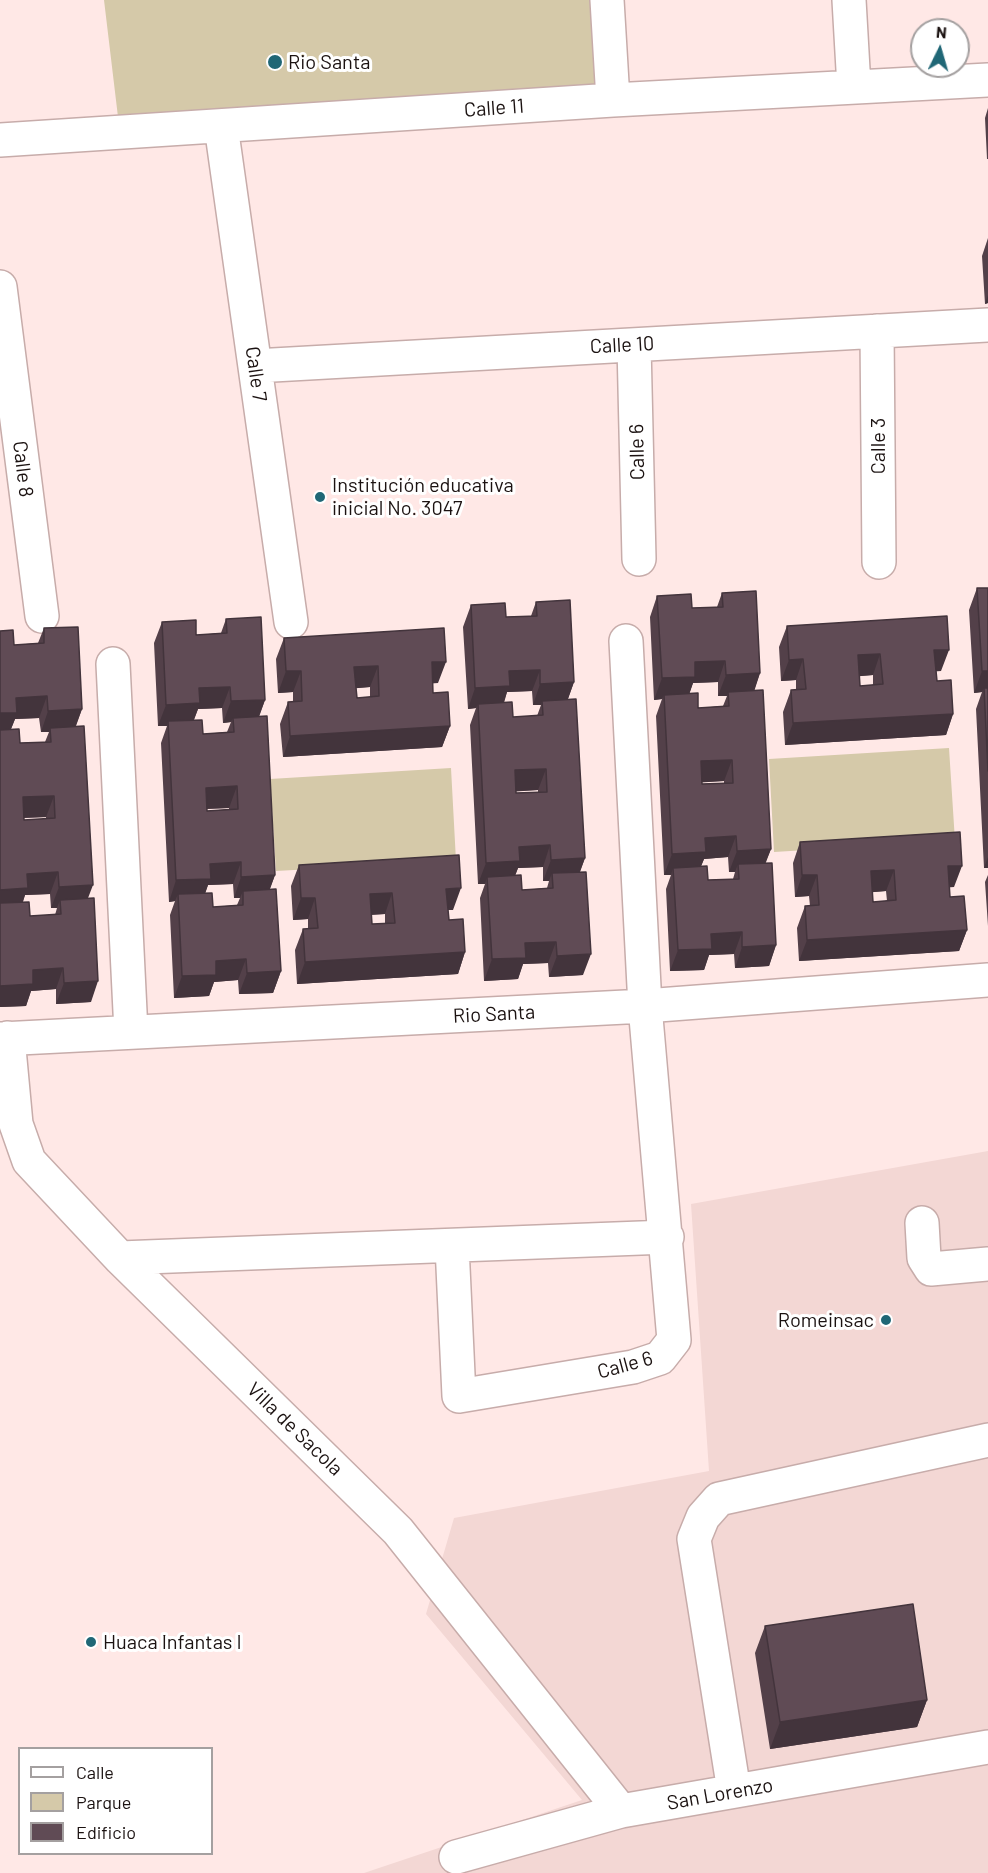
<!DOCTYPE html>
<meta charset="utf-8">
<style>
body{margin:0}
#map{position:relative;width:988px;height:1873px;overflow:hidden;background:#ffe8e6;font-family:Barlow,sans-serif}
canvas{display:block}
.legend{position:absolute;left:18px;top:1747px;width:195px;height:108px;box-sizing:border-box;background:#fff;border:2px solid #a4a0a0;margin:0;padding:8px 10px;list-style:none;font-size:18px;color:#1b1211}
.legend li{display:flex;align-items:center;gap:12px;height:30px}
.legend b{width:30px;border:2px solid #a4a0a0}
.north{position:absolute;left:910px;top:18px;width:60px;height:60px;box-sizing:border-box;background:#fff;border:2px solid #a4a0a0;border-radius:50%;rotate:5deg;font-size:16px;font-weight:700;line-height:24px;text-align:center;color:#1b1211}
.north::after{content:'';display:block;margin:auto;width:21px;height:27px;background:#206776;clip-path:polygon(50% 0,100% 100%,50% 72%,0 100%)}
</style>
<div id="map">
<canvas width="988" height="1873"></canvas>
<ul class="legend">
<li><b style="height:8px;background:#fff"></b>Calle</li>
<li><b style="height:16px;background:#d5c9a9"></b>Parque</li>
<li><b style="height:16px;background:#604b55"></b>Edificio</li>
</ul>
<div class="north">N</div>
</div>
<script>
const ctx = document.querySelector('canvas').getContext('2d');
ctx.lineJoin = 'round';
function fillPath(path, color) {
  ctx.fillStyle = color;
  ctx.fill(path, 'evenodd');
}
function strokePath(path, color, width, dash) {
  ctx.strokeStyle = color;
  ctx.lineWidth = width;
  ctx.lineCap = dash ? 'butt' : 'round';
  ctx.setLineDash(dash || []);
  ctx.stroke(path);
}
function label(font, color, halo, rows, align = 'center') {
  ctx.font = font + ' Barlow,sans-serif';
  ctx.lineWidth = 6;
  ctx.setLineDash([]);
  ctx.textBaseline = 'middle';
  ctx.strokeStyle = halo;
  ctx.fillStyle = color;
  for (const [text, x, y, turn = 0] of rows) {
    ctx.save();
    ctx.translate(x, y);
    ctx.rotate((+turn || 0) * Math.PI / 180);
    ctx.textAlign = isNaN(turn) ? turn : align;
    if (halo) ctx.strokeText(text, 0, 0);
    ctx.fillText(text, 0, 0);
    ctx.restore();
  }
}
fillPath(new Path2D(`
 M 988,1151 L 988,1873 L 364,1873 L 582,1800 L 426,1614 L 454,1518 L 709,1471 L 691,1204 Z`), '#f3d7d4');
fillPath(new Path2D(`
 M 104,0 L 592,0 L 597,85 L 118,117 Z
 M 949,748 L 955,841 L 774,852 L 769,759 Z
 M 451,768 L 456,861 L 276,871 L 270,779 Z`), '#d5c9a9');
const minor = new Path2D(`
 M 607,0 L 613,100
 M 849,0 L 854,87
 M 221,126 L 291,622
 M 0,140 L 613,100 L 988,80
 M 0,287 L 42,616
 M 877,331 L 879,562
 M 634,345 L 639,559
 M 255,366 L 988,325
 M 113,664 L 131,1032
 M 8,1038 L 16,1124 L 29,1161 L 120,1258 L 398,1531 L 621,1811
 M 0,1039 L 645,1006 L 988,980
 M 922,1223 L 924,1258 L 931,1269 L 988,1264
 M 452,1246 L 459,1396 L 633,1367 L 660,1358 L 674,1340 L 645,1006 L 626,641
 M 120,1258 L 667,1237
 M 734,1791 L 694,1539 L 703,1517 L 719,1499 L 988,1440
 M 456,1857 L 621,1811 L 988,1747`);
strokePath(minor, '#c7acaa', 36);
strokePath(minor, '#fff', 33);
fillPath(new Path2D(`
 M 988,108 L 988,159 L 987,159 L 985,118 Z
 M 988,238 L 988,303 L 985,304 L 982,256 Z
 M 977,588 L 988,588 L 988,868 L 984,868 L 976,709 L 982,692 L 974,693 L 969,610 Z
 M 722,593 L 760,673 L 754,690 L 771,849 L 765,863 L 776,945 L 769,966 L 735,968 L 734,954 L 709,955 L 704,970 L 670,971 L 666,889 L 671,875 L 664,875 L 656,716 L 662,699 L 654,700 L 650,617 L 657,596 L 692,608 L 717,607 ZM 718,682 L 718,696 L 727,696 L 723,706 L 698,708 L 689,694 L 693,683 ZM 724,781 L 724,783 L 702,784 L 702,782 ZM 728,857 L 729,872 L 735,872 L 733,879 L 708,880 L 701,866 L 704,859 Z
 M 536,602 L 574,682 L 568,699 L 585,858 L 580,872 L 583,975 L 549,977 L 548,963 L 523,964 L 518,979 L 484,981 L 480,898 L 485,884 L 478,884 L 470,725 L 476,708 L 468,709 L 463,627 L 471,605 L 506,617 L 531,616 ZM 532,691 L 533,705 L 541,705 L 537,716 L 513,717 L 504,703 L 507,692 ZM 538,790 L 538,792 L 516,793 L 516,791 ZM 543,867 L 543,881 L 549,881 L 547,888 L 522,890 L 515,876 L 518,868 Z
 M 226,619 L 265,700 L 259,717 L 275,875 L 270,889 L 281,971 L 273,993 L 239,994 L 238,980 L 214,982 L 209,996 L 174,998 L 170,915 L 175,901 L 169,902 L 161,743 L 167,726 L 158,726 L 154,643 L 162,622 L 196,635 L 221,633 ZM 222,708 L 223,723 L 231,722 L 227,732 L 203,734 L 194,720 L 198,709 ZM 229,808 L 229,809 L 207,811 L 207,809 ZM 233,884 L 234,898 L 240,898 L 237,905 L 213,907 L 205,893 L 208,885 Z
 M 787,626 L 941,671 L 936,671 L 937,681 L 953,714 L 946,735 L 785,745 L 783,712 L 791,690 L 796,690 L 796,680 L 781,681 L 779,647 ZM 873,675 L 873,685 L 860,686 L 859,676 Z
 M 44,628 L 82,709 L 76,726 L 88,899 L 91,1002 L 56,1004 L 56,989 L 31,991 L 26,1006 L 0,1007 L 14,645 L 38,643 ZM 39,718 L 41,732 L 49,732 L 45,742 L 20,743 L 11,729 L 15,719 ZM 46,817 L 46,819 L 24,820 L 24,818 ZM 50,894 L 51,908 L 57,908 L 55,915 L 30,916 L 23,902 L 25,895 Z
 M 284,638 L 438,683 L 433,683 L 433,693 L 450,726 L 442,747 L 283,757 L 280,724 L 288,702 L 293,702 L 293,692 L 278,693 L 276,659 ZM 370,687 L 370,697 L 357,698 L 356,688 Z
 M 800,842 L 954,887 L 949,887 L 950,897 L 967,930 L 959,951 L 799,961 L 797,928 L 805,906 L 810,906 L 809,896 L 795,897 L 793,863 ZM 886,891 L 887,901 L 873,902 L 872,892 Z
 M 299,865 L 453,910 L 448,910 L 449,920 L 465,952 L 458,974 L 297,984 L 295,950 L 303,929 L 308,929 L 308,919 L 293,920 L 291,886 ZM 385,914 L 385,924 L 372,924 L 371,915 Z
 M 988,875 L 988,926 L 985,882 Z
 M 765,1626 L 927,1700 L 917,1727 L 770,1749 L 755,1653 Z`), '#534049');
fillPath(new Path2D(`
 M 988,295 L 988,303 L 985,304 Z
 M 934,650 L 949,650 L 941,671 L 927,672 Z
 M 880,654 L 873,675 L 850,677 L 858,655 Z
 M 803,659 L 796,680 L 781,681 L 789,660 Z
 M 725,661 L 718,682 L 693,683 L 688,698 L 664,695 L 662,699 L 654,700 L 662,678 L 695,662 Z
 M 432,662 L 446,662 L 438,683 L 424,684 Z
 M 378,666 L 370,687 L 347,689 L 354,667 Z
 M 540,670 L 532,691 L 507,692 L 502,707 L 478,704 L 476,708 L 468,709 L 475,688 L 509,671 Z
 M 286,671 L 301,671 L 293,692 L 278,693 Z
 M 982,671 L 988,671 L 988,692 L 984,688 L 982,692 L 974,693 Z
 M 760,673 L 753,695 L 728,692 L 727,696 L 718,696 L 726,675 Z
 M 574,682 L 566,704 L 542,701 L 541,705 L 533,705 L 540,684 Z
 M 230,687 L 222,708 L 198,709 L 192,724 L 168,721 L 167,726 L 158,726 L 166,705 L 199,688 Z
 M 47,696 L 39,718 L 15,719 L 9,734 L 0,734 L 0,713 L 16,698 Z
 M 265,700 L 257,721 L 233,718 L 231,722 L 223,723 L 231,701 Z
 M 82,709 L 74,730 L 50,728 L 49,732 L 41,732 L 48,711 Z
 M 953,714 L 946,735 L 785,745 L 793,723 Z
 M 450,726 L 442,747 L 283,757 L 290,736 Z
 M 732,760 L 724,781 L 693,783 L 701,761 Z
 M 546,769 L 538,790 L 508,792 L 515,770 Z
 M 237,786 L 229,808 L 198,809 L 206,788 Z
 M 54,796 L 46,817 L 16,818 L 23,797 Z
 M 736,836 L 728,857 L 704,859 L 698,874 L 673,868 L 671,875 L 664,875 L 672,854 L 705,838 Z
 M 550,845 L 543,867 L 518,868 L 512,883 L 487,877 L 485,884 L 478,884 L 486,863 L 519,847 Z
 M 771,849 L 763,870 L 738,864 L 735,872 L 729,872 L 737,851 Z
 M 988,857 L 988,868 L 984,868 Z
 M 585,858 L 577,879 L 552,873 L 549,881 L 543,881 L 551,860 Z
 M 241,862 L 233,884 L 208,885 L 203,900 L 178,894 L 175,901 L 169,902 L 176,880 L 210,864 Z
 M 948,866 L 962,866 L 954,887 L 940,888 Z
 M 894,870 L 886,891 L 863,893 L 871,871 Z
 M 58,872 L 50,894 L 25,895 L 20,909 L 0,910 L 0,890 L 27,874 Z
 M 275,875 L 267,896 L 243,891 L 240,898 L 234,898 L 241,877 Z
 M 802,875 L 817,875 L 809,896 L 795,897 Z
 M 93,885 L 85,906 L 60,900 L 57,908 L 51,908 L 59,887 Z
 M 461,888 L 453,910 L 439,910 L 446,889 Z
 M 392,893 L 385,914 L 362,915 L 370,894 Z
 M 301,898 L 315,898 L 308,919 L 293,920 Z
 M 967,930 L 959,951 L 799,961 L 807,940 Z
 M 742,932 L 734,954 L 709,955 L 704,970 L 670,971 L 678,950 L 711,934 Z
 M 556,942 L 548,963 L 523,964 L 518,979 L 484,981 L 492,959 L 525,943 Z
 M 776,945 L 769,966 L 735,968 L 742,947 Z
 M 465,952 L 458,974 L 297,984 L 305,962 Z
 M 591,954 L 583,975 L 549,977 L 557,956 Z
 M 246,959 L 238,980 L 214,982 L 209,996 L 174,998 L 182,976 L 216,961 Z
 M 63,968 L 56,989 L 31,991 L 26,1006 L 0,1007 L 0,986 L 33,970 Z
 M 281,971 L 273,993 L 239,994 L 247,973 Z
 M 98,981 L 91,1002 L 56,1004 L 64,983 Z
 M 927,1700 L 917,1727 L 770,1749 L 780,1722 Z`), '#43343c');
const building = new Path2D(`
 M 977,588 L 988,588 L 988,671 L 982,671 Z
 M 756,591 L 760,673 L 726,675 L 725,661 L 695,662 L 695,677 L 662,678 L 657,596 L 691,594 L 692,608 L 723,607 L 722,593 Z
 M 570,600 L 574,682 L 540,684 L 540,670 L 509,671 L 510,686 L 475,688 L 471,605 L 505,603 L 506,617 L 537,616 L 536,602 Z
 M 947,616 L 949,650 L 934,650 L 937,681 L 951,680 L 953,714 L 793,723 L 791,690 L 806,689 L 803,659 L 789,660 L 787,626 ZM 880,654 L 883,684 L 860,686 L 858,655 Z
 M 261,617 L 265,700 L 231,701 L 230,687 L 199,688 L 200,703 L 166,705 L 162,622 L 196,620 L 196,635 L 227,633 L 226,619 Z
 M 78,627 L 82,709 L 48,711 L 47,696 L 16,698 L 17,713 L 0,713 L 0,631 L 13,630 L 14,645 L 44,643 L 44,628 Z
 M 444,628 L 446,662 L 432,662 L 433,693 L 448,692 L 450,726 L 290,736 L 288,702 L 302,701 L 301,671 L 286,671 L 284,638 ZM 378,666 L 379,696 L 357,698 L 354,667 Z
 M 984,688 L 988,688 L 988,771 Z
 M 763,690 L 771,849 L 737,851 L 736,836 L 705,838 L 706,852 L 672,854 L 664,695 L 698,693 L 698,708 L 729,706 L 728,692 ZM 732,760 L 733,783 L 702,784 L 701,761 Z
 M 576,699 L 585,858 L 551,860 L 550,845 L 519,847 L 520,861 L 486,863 L 478,704 L 512,702 L 513,717 L 543,715 L 542,701 ZM 546,769 L 547,792 L 516,793 L 515,770 Z
 M 267,716 L 275,875 L 241,877 L 241,862 L 210,864 L 211,879 L 176,880 L 168,721 L 202,720 L 203,734 L 234,732 L 233,718 ZM 237,786 L 238,809 L 207,811 L 206,788 Z
 M 84,726 L 93,885 L 59,887 L 58,872 L 27,874 L 28,888 L 0,890 L 0,730 L 19,729 L 20,743 L 51,742 L 50,728 ZM 54,796 L 55,818 L 24,820 L 23,797 Z
 M 960,832 L 962,866 L 948,866 L 950,897 L 964,896 L 967,930 L 807,940 L 805,906 L 819,905 L 817,875 L 802,875 L 800,842 ZM 894,870 L 896,900 L 873,902 L 871,871 Z
 M 459,855 L 461,888 L 446,889 L 449,920 L 463,919 L 465,952 L 305,962 L 303,929 L 318,928 L 315,898 L 301,898 L 299,865 ZM 392,893 L 395,923 L 372,924 L 370,894 Z
 M 772,863 L 776,945 L 742,947 L 742,932 L 711,934 L 712,949 L 678,950 L 673,868 L 707,866 L 708,880 L 739,879 L 738,864 Z
 M 586,872 L 591,954 L 557,956 L 556,942 L 525,943 L 526,958 L 492,959 L 487,877 L 521,875 L 522,890 L 553,888 L 552,873 Z
 M 276,889 L 281,971 L 247,973 L 246,959 L 216,961 L 216,975 L 182,976 L 178,894 L 212,893 L 213,907 L 243,905 L 243,891 Z
 M 94,898 L 98,981 L 64,983 L 63,968 L 33,970 L 33,984 L 0,986 L 0,903 L 29,902 L 30,916 L 61,914 L 60,900 Z
 M 913,1604 L 927,1700 L 780,1722 L 765,1626 Z`);
fillPath(building, '#604b55');
strokePath(building, '#43343c', 1.5);
for (const [x, y, r, color] of [
 [275,62,8,"#206776"],
 [320,497,6,"#206776"],
 [886,1320,6,"#206776"],
 [91,1642,6,"#206776"]
]) {
  const dot = new Path2D();
  dot.arc(x, y, r, 0, 2 * Math.PI);
  ctx.fillStyle = color;
  ctx.fill(dot);
  strokePath(dot, '#fff', 2);
}
label('20px', '#1b1211', '#fff', [
 ["Rio Santa",288,62],
 ["Institución educativa",332,485],
 ["inicial No. 3047",332,508],
 ["Romeinsac",874,1320,"right"],
 ["Huaca Infantas I",103,1642]
], 'left');
label('20px', '#1b1211', '#fff', [
 ["Calle 11",494,108,-4],
 ["Calle 10",622,345,-3],
 ["Calle 7",256,374,82],
 ["Calle 3",878,446,-90],
 ["Calle 6",637,452,-91],
 ["Calle 8",23,469,83],
 ["Rio Santa",494,1014,-3],
 ["Calle 6",625,1365,-15],
 ["Villa de Sacola",295,1429,44],
 ["San Lorenzo",720,1794,-10]
]);
</script>
